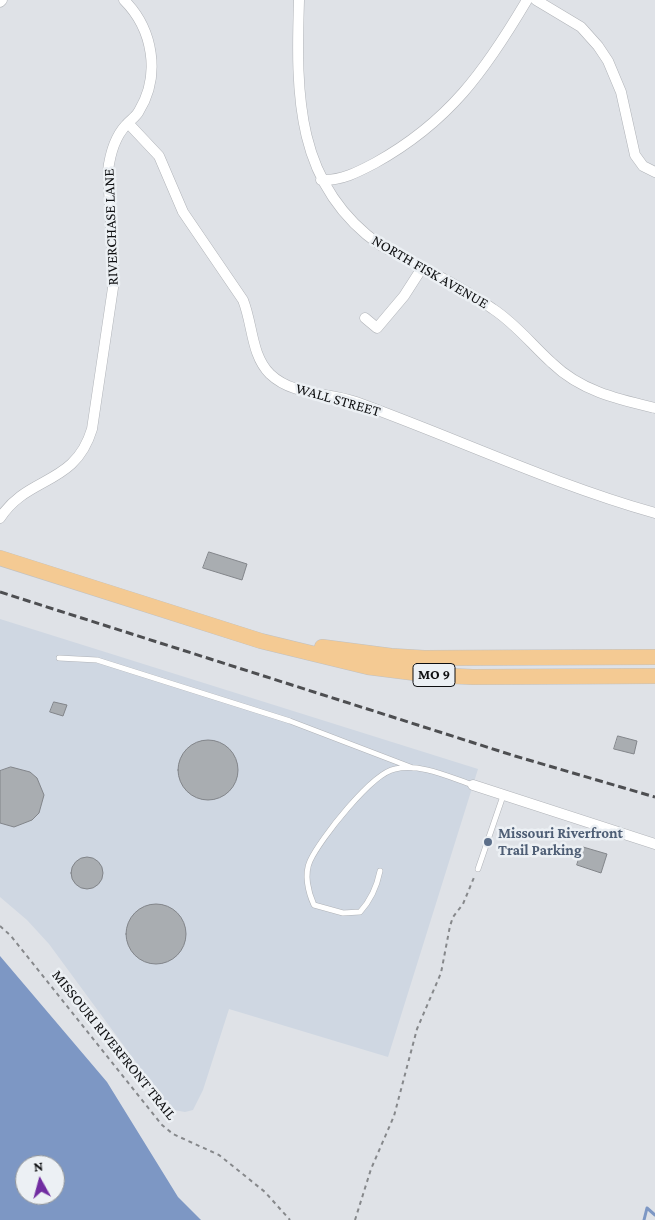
<!DOCTYPE html>
<style>
body{margin:0}
#map{position:relative;width:655px;height:1220px;overflow:hidden;background:#dfe2e7;font-family:"Crimson Pro",serif}
canvas{display:block}
.north{position:absolute;left:15px;top:1155px;width:50px;height:50px;box-sizing:border-box;background:#ecf0f4;border:1px solid #939699;border-radius:50%;rotate:353deg;font-size:14px;font-weight:700;line-height:20px;text-align:center;color:#0e0f11}
.north::after{content:'';display:block;margin:auto;width:18px;height:22px;background:#712da1;clip-path:polygon(50% 0,100% 100%,50% 72%,0 100%)}
</style>
<div id="map">
<canvas width="655" height="1220"></canvas>
<div class="north">N</div>
</div>
<script>
const ctx = document.querySelector('canvas').getContext('2d');
ctx.lineJoin = 'round';
function fillPath(path, color) {
  ctx.fillStyle = color;
  ctx.fill(path, 'evenodd');
}
function strokePath(path, color, width, dash) {
  ctx.strokeStyle = color;
  ctx.lineWidth = width;
  ctx.lineCap = dash ? 'butt' : 'round';
  ctx.setLineDash(dash || []);
  ctx.stroke(path);
}
function label(font, color, halo, rows, align = 'center') {
  ctx.font = font + ' "Crimson Pro",serif';
  ctx.lineWidth = 5;
  ctx.setLineDash([]);
  ctx.textBaseline = 'middle';
  ctx.strokeStyle = halo;
  ctx.fillStyle = color;
  for (const [text, x, y, turn = 0] of rows) {
    ctx.save();
    ctx.translate(x, y);
    ctx.rotate((+turn || 0) * Math.PI / 180);
    ctx.textAlign = isNaN(turn) ? turn : align;
    if (halo) ctx.strokeText(text, 0, 0);
    ctx.fillText(text, 0, 0);
    ctx.restore();
  }
}
fillPath(new Path2D(`
 M 0,619 L 478,769 L 388,1057 L 229,1009 L 203,1090 L 193,1110 L 185,1112 L 174,1110 L 163,1099 L 49,944 L 27,920 L 0,897 Z`), '#cfd7e2');
fillPath(new Path2D(`
 M 0,956 L 107,1082 L 178,1197 L 201,1220 L 0,1220 ZM 25,1165 L 55,1165 L 55,1195 L 25,1195 Z`), '#7d97c4');
strokePath(new Path2D(`
 M 644,1220 L 647,1208 L 655,1215`), '#7d97c4', 3);
const building = new Path2D(`
 M 209,552 L 247,564 L 242,580 L 203,568 Z
 M 54,702 L 67,705 L 63,716 L 50,712 Z
 M 618,736 L 637,741 L 634,754 L 614,749 Z
 M178 770a30 30 0 1 1 60 0a30 30 0 1 1-60 0Z
 M 11,767 L 30,772 L 37,778 L 44,795 L 39,813 L 32,820 L 14,827 L 0,823 L 0,771 Z
 M 583,847 L 607,854 L 601,873 L 577,865 Z
 M71 873a16 16 0 1 1 32 0a16 16 0 1 1-32 0Z
 M126 934a30 30 0 1 1 60 0a30 30 0 1 1-60 0Z`);
fillPath(building, '#a9adb1');
strokePath(building, '#82858a', 1);
const service = new Path2D(`
 M 59,658 L 97,660 L 290,721 L 413,768
 M 478,869 L 503,796
 M 380,871 C 377,886 371,900 360,912 L 343,913 L 314,905 C 308,892 304,874 310,861 C 320,839 372,773 395,769 C 420,763 449,777 473,785`);
const minor = new Path2D(`
 M 299,0 C 296,95 295,185 380,245 C 418,266 458,284 493,309 C 516,324 532,345 552,363 C 581,391 617,399 655,408
 M 536,0 L 581,27 L 598,46 L 608,61 L 621,92 L 635,155 L 643,166 L 655,172
 M 0,2 L 2,0
 M 128,123 L 159,156 L 183,212 L 243,300 C 253,325 251,355 270,374 C 293,396 327,392 356,402 C 456,438 552,484 655,513
 M 321,180 C 341,181 358,172 375,163 C 449,122 485,71 527,0
 M 365,318 L 377,328 L 404,296 L 422,268
 M 0,518 C 28,475 75,486 92,429 L 114,281 L 108,171 C 110,154 114,138 126,125 C 130,120 136,117 139,111 C 161,75 153,29 124,0
 M 473,785 L 655,844`);
const primary = new Path2D(`
 M 0,558 L 261,641 L 368,667 L 431,675 L 473,677 L 655,676
 M 322,647 L 391,656 L 424,658 L 655,657`);
strokePath(service, '#b0b3b8', 6);
strokePath(minor, '#b0b3b8', 11);
strokePath(primary, '#c0c1c1', 16);
strokePath(new Path2D(`
 M 0,926 L 11,936 L 162,1125 L 173,1134 L 219,1155 L 265,1192 L 290,1220
 M 355,1220 L 371,1169 L 394,1116 L 417,1029 L 441,973 L 450,926 L 453,917 L 463,904 L 475,875`), '#86888b', 2, [4, 4]);
strokePath(service, '#fff', 5);
strokePath(minor, '#fff', 10);
strokePath(primary, '#f4ca93', 15);
strokePath(new Path2D(`
 M 0,592 L 515,756 L 655,797`), '#4d4e51', 3, [8, 4]);
for (const [x, y, r, color] of [
 [488,842,5,"#5c6f8a"]
]) {
  const dot = new Path2D();
  dot.arc(x, y, r, 0, 2 * Math.PI);
  ctx.fillStyle = color;
  ctx.fill(dot);
  strokePath(dot, '#ecf0f4', 2);
}
for (const [x, y, w] of [
 [434,675,42]
]) {
  const box = new Path2D();
  box.roundRect(x - w / 2, y - 11.5, w, 23, 4);
  ctx.fillStyle = '#ecf0f4';
  ctx.fill(box);
  strokePath(box, '#0e0f11', 1);
}
label('bold 14px', '#0e0f11', null, [
 ["MO 9",434,675]
]);
label('15px', '#0e0f11', '#ecf0f4', [
 ["RIVERCHASE LANE",111,227,-92],
 ["NORTH FISK AVENUE",430,272,30],
 ["WALL STREET",338,400,16],
 ["MISSOURI RIVERFRONT TRAIL",114,1045,51]
]);
label('bold 15px', '#4e5e75', '#ecf0f4', [
 ["Missouri Riverfront",498,833],
 ["Trail Parking",498,850]
], 'left');
</script>
